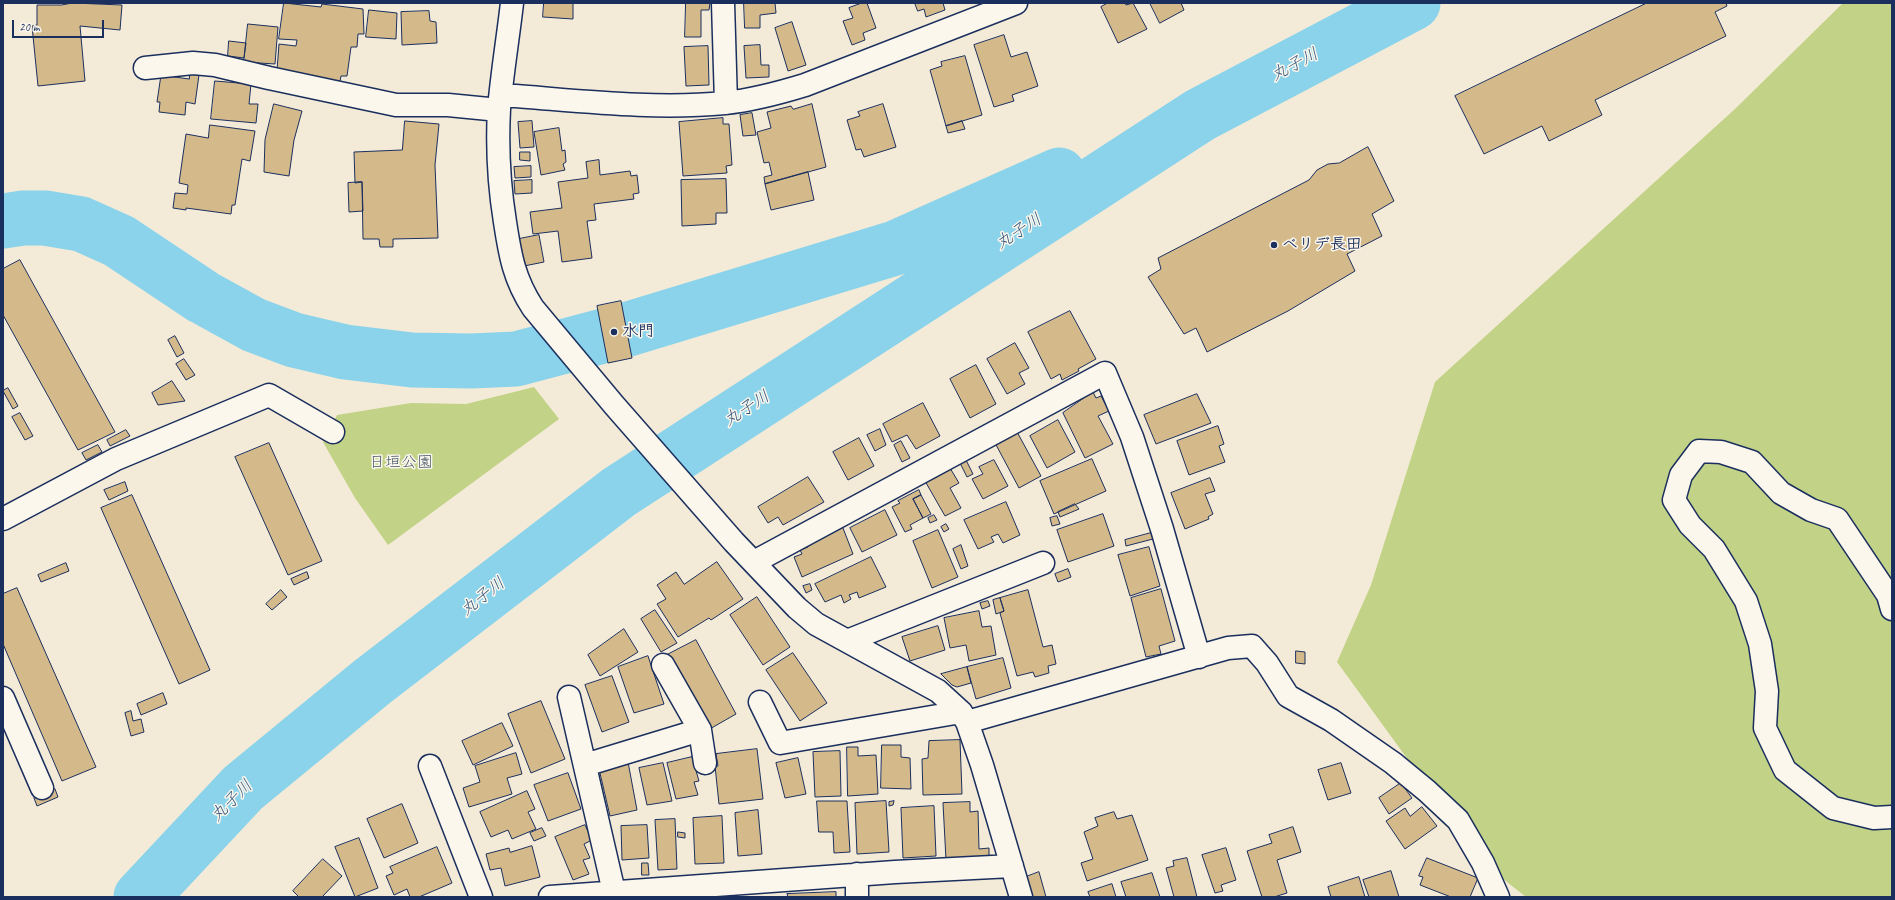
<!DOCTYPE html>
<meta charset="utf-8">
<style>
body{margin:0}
#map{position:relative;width:1895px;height:900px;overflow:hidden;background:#f3ebd8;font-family:Caveat,sans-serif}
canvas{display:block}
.frame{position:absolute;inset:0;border:4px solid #1b2f5e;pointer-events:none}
.scale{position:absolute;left:12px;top:20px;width:92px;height:18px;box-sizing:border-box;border:2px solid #1b2f5e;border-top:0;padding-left:5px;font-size:12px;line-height:14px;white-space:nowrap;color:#1b2f5e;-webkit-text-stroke:3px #fbf7ec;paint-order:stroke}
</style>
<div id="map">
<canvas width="1895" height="900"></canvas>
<div class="frame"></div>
<div class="scale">20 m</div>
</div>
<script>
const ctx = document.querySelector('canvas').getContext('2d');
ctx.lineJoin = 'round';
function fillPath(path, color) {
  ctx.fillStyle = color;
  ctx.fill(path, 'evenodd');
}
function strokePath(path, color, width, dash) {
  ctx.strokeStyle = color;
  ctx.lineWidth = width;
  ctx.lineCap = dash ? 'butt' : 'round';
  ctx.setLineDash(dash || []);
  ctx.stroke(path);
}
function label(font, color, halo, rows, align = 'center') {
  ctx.font = font + ' Caveat,"Klee One",sans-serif';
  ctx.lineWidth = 3;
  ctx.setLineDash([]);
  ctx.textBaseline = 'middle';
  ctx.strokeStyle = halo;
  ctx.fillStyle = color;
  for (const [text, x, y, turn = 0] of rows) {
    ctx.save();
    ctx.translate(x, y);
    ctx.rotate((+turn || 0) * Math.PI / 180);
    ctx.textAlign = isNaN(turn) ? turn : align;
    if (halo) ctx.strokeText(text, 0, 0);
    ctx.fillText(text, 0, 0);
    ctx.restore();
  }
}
fillPath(new Path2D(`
 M 1843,3 L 1892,3 L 1892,897 L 1526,897 L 1483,863 L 1337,662 L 1371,585 L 1435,382 L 1736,108 Z
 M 534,387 L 559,419 L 388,545 L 355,498 L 323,442 L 337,415 L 411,403 L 466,404 Z`), '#c2d286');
strokePath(new Path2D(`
 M 3,221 L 23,218 L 45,218 L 81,224 L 119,241 L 203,297 L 254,325 L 294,340 L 345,352 L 412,360 L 471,361 L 516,359 L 622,331 L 895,248 L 1059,175
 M 141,897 L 243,788 L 372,682 L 619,492 L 1200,115 L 1413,3`), '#8ad3eb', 55);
const building = new Path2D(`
 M 73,3 L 122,5 L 120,30 L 80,26 L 85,81 L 38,86 L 32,26 L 37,25 L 37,5 L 61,5 Z
 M 284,3 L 321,7 L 322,4 L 363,9 L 364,34 L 358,34 L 357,47 L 351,47 L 347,76 L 341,76 L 339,87 L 288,77 L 289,71 L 277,70 L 279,44 L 296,46 L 297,40 L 279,39 Z
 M 544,3 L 573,3 L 573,19 L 543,17 Z
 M 686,3 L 710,3 L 709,10 L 701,10 L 701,37 L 685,37 Z
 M 744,3 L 775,3 L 776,13 L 760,15 L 760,28 L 745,28 Z
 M 862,3 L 867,3 L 876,28 L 863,33 L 865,40 L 852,45 L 843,21 L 853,18 L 849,8 Z
 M 915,3 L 943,3 L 945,10 L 926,17 L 924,9 L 918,11 Z
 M 1108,3 L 1125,3 L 1126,5 L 1133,3 L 1147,29 L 1118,43 L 1101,7 Z
 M 1150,3 L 1181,3 L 1184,10 L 1160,23 Z
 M 1647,3 L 1726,3 L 1727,6 L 1715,12 L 1726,36 L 1595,100 L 1602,115 L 1549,141 L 1542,126 L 1484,154 L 1455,96 Z
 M 369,10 L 397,13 L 396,39 L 366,37 Z
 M 429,11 L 430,21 L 436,22 L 437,43 L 402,45 L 401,12 Z
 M 792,22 L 806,65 L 788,71 L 775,28 Z
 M 248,24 L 278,27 L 275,64 L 244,62 Z
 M 1004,35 L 1011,57 L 1027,52 L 1038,86 L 1012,95 L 1014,101 L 994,107 L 974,45 Z
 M 229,41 L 246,43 L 244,58 L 228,56 Z
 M 760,45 L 761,65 L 769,65 L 769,77 L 746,78 L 744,46 Z
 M 708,46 L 709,85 L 686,86 L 684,47 Z
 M 965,56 L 982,115 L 946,126 L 930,70 L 942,66 L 941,62 Z
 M 190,74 L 199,75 L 195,104 L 186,102 L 185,115 L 159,112 L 160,102 L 157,102 L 161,75 L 189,79 Z
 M 215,81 L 251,84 L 249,104 L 258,104 L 256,123 L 211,119 Z
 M 274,104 L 302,111 L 294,140 L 289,176 L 264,172 L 265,140 Z
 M 812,104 L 826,167 L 765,184 L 764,177 L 772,175 L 769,162 L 764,163 L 757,132 L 771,128 L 767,112 L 791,106 L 793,109 Z
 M 883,104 L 896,147 L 864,157 L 861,149 L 856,150 L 847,120 L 860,116 L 858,112 Z
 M 752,113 L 756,135 L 743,136 L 740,115 Z
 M 723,118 L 723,124 L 729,124 L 732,165 L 726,166 L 727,173 L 683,176 L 679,122 Z
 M 405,121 L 439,124 L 435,165 L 438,238 L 393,239 L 393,247 L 380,247 L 379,239 L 363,239 L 362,182 L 355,183 L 354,152 L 402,150 Z
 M 532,121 L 534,147 L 520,148 L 518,122 Z
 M 962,121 L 965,129 L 948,133 L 946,126 Z
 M 210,125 L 255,131 L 250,161 L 242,159 L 235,205 L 232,205 L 231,214 L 186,208 L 186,210 L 173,208 L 175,193 L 187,194 L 188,185 L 179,183 L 186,134 L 208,138 Z
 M 559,128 L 562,151 L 565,150 L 566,162 L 563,164 L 565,170 L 541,175 L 534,132 Z
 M 1368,147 L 1394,201 L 1372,214 L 1382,236 L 1347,254 L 1355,271 L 1288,311 L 1207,352 L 1196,328 L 1184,334 L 1148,277 L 1161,269 L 1158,258 L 1309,180 L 1317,170 L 1328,164 L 1339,163 Z
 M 520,152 L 530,152 L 530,161 L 520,160 Z
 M 599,160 L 600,175 L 630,171 L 631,176 L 637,175 L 639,193 L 633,194 L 634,199 L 594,204 L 596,220 L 587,221 L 592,258 L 562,262 L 558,231 L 533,234 L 530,212 L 562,208 L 558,182 L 588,178 L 586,162 Z
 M 531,166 L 531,177 L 515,178 L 514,167 Z
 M 808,172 L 814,200 L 771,210 L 765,184 Z
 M 726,179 L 727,213 L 716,213 L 716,224 L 682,226 L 681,180 Z
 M 532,180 L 532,193 L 515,194 L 514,181 Z
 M 362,182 L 363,211 L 349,212 L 348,183 Z
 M 539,235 L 544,262 L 524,266 L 519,239 Z
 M 20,260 L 115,432 L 78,450 L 3,315 L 3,269 Z
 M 621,301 L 632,358 L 608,363 L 597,306 Z
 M 1070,311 L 1096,359 L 1078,369 L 1079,371 L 1062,380 L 1060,374 L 1051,379 L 1028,332 Z
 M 175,336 L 184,353 L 177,357 L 168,340 Z
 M 1015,343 L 1029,368 L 1019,373 L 1025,384 L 1007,394 L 987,359 Z
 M 184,359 L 195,375 L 186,380 L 176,364 Z
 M 976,365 L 996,404 L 970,418 L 950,379 Z
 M 172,381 L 185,401 L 158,405 L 152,393 Z
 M 8,388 L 18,406 L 13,409 L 3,391 Z
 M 1093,392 L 1096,398 L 1101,396 L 1109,411 L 1098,416 L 1113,444 L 1085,458 L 1063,413 Z
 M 1197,394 L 1211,423 L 1156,444 L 1144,415 Z
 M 923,403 L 940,436 L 916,449 L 907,435 L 892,442 L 883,424 Z
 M 20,413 L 33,436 L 25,440 L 12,417 Z
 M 1058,420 L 1075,452 L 1047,468 L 1030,436 Z
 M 1218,426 L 1224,444 L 1219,446 L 1225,462 L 1189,475 L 1177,441 Z
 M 880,429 L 886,445 L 875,451 L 867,435 Z
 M 126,430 L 130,436 L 110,446 L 107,440 Z
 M 1016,430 L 1041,476 L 1019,488 L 994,441 Z
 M 859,438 L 874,466 L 848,480 L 833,452 Z
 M 901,441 L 910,458 L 902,462 L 894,445 Z
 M 269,443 L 322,561 L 288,575 L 235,457 Z
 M 98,445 L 102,452 L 86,460 L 82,453 Z
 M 1092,459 L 1106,491 L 1054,514 L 1040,481 Z
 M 966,460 L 973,474 L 967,477 L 960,463 Z
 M 994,460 L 1008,486 L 983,499 L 972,479 L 983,474 L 979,467 Z
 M 950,468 L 959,483 L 950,488 L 961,508 L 945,516 L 925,481 Z
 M 808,477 L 824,502 L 783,525 L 778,517 L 768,523 L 758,507 Z
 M 1210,478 L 1215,491 L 1205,494 L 1213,514 L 1208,517 L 1209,519 L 1185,529 L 1171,493 Z
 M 125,482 L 128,491 L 109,500 L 104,490 Z
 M 919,490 L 921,495 L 913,499 L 923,518 L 910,525 L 912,529 L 905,532 L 892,507 L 900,503 L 898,501 Z
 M 132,495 L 210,670 L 179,684 L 101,508 Z
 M 921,495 L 931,514 L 923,518 L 913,499 Z
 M 1006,502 L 1020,535 L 1003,543 L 998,534 L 991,537 L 994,542 L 978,549 L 964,520 Z
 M 1075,504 L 1079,509 L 1060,517 L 1058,512 Z
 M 885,510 L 897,535 L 862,552 L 850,528 Z
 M 1103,514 L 1114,546 L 1068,562 L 1057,530 Z
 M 934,515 L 937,520 L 930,523 L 928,518 Z
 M 1057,516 L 1060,524 L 1052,526 L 1050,518 Z
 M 946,524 L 949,529 L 944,532 L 941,527 Z
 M 843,528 L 853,554 L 802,577 L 794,557 L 802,554 L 800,550 L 808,547 L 807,543 Z
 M 938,530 L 958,577 L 932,588 L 913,541 Z
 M 1151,533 L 1153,539 L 1126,546 L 1125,540 Z
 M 961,545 L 968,566 L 961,569 L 953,549 Z
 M 1149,547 L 1160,586 L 1130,596 L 1118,555 Z
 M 871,557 L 886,587 L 859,598 L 857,592 L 849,595 L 851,599 L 844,603 L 841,595 L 825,602 L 815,584 Z
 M 717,562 L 743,599 L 711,620 L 709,618 L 678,637 L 657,604 L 666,599 L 657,585 L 676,572 L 684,584 Z
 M 66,563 L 69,571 L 41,582 L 38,575 Z
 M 1068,569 L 1071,577 L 1058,582 L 1055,574 Z
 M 307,572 L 309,578 L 294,585 L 291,579 Z
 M 810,584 L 812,590 L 806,593 L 803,586 Z
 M 17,588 L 96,767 L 62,781 L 3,644 L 3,594 Z
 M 1161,589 L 1175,641 L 1159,646 L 1161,654 L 1146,657 L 1131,598 Z
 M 281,590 L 287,597 L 272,610 L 266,604 Z
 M 1028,590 L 1043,647 L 1052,645 L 1056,664 L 1048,666 L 1049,673 L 1035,677 L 1033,672 L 1017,676 L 1000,613 L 1004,611 L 1000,598 Z
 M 757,597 L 790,647 L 763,665 L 730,615 Z
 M 1000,598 L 1004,611 L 996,614 L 993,600 Z
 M 988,601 L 990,606 L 982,609 L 980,603 Z
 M 655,610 L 677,643 L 661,652 L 641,619 Z
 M 979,611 L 982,627 L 991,626 L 996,655 L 969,661 L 966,645 L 950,648 L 944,618 Z
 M 938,626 L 945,650 L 910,661 L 902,637 Z
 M 624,629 L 638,652 L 600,676 L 588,655 Z
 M 696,640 L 736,714 L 708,730 L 667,655 Z
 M 1296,651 L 1305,652 L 1305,664 L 1296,663 Z
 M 793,653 L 827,703 L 800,721 L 766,670 Z
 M 648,656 L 664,704 L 634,713 L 618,667 Z
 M 1003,658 L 1011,688 L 976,699 L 967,667 Z
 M 967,667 L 971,683 L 957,687 L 952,685 L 941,674 Z
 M 612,676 L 629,722 L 602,732 L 585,685 Z
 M 163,693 L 167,704 L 141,715 L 137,704 Z
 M 541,701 L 565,759 L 531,773 L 508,714 Z
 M 131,711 L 133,721 L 141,719 L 144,732 L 131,736 L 125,713 Z
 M 502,723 L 513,746 L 473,765 L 462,741 Z
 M 960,740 L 962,794 L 923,795 L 922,759 L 928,758 L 929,741 Z
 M 882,745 L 901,745 L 901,757 L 910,758 L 911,789 L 881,788 Z
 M 847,747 L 858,747 L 858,756 L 876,755 L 878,794 L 848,796 Z
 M 757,749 L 763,799 L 719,804 L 715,766 L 718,766 L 716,754 Z
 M 840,751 L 841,796 L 815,797 L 813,752 Z
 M 516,753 L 522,774 L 507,778 L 512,794 L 469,807 L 463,788 L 480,782 L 475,766 Z
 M 692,757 L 699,781 L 694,782 L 698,795 L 676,799 L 667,763 Z
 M 798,758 L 806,794 L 785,798 L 776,763 Z
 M 628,762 L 637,810 L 610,816 L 599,769 Z
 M 663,763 L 672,801 L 647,805 L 639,768 Z
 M 1341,763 L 1351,793 L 1328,800 L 1318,770 Z
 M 568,773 L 581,809 L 548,821 L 534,785 Z
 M 1401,783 L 1412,798 L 1389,814 L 1379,798 Z
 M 55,789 L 58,797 L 37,806 L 34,798 Z
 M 527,791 L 535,809 L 528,812 L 536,829 L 512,839 L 508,830 L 491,837 L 480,812 Z
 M 817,801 L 847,801 L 850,852 L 834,853 L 833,832 L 819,832 Z
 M 886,801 L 889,852 L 857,854 L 855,803 Z
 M 894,801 L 893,805 L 889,806 L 889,802 Z
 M 970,802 L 970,812 L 978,811 L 979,849 L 989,848 L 989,857 L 946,860 L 943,803 Z
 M 402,804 L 418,843 L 384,858 L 367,819 Z
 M 934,806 L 936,856 L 903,858 L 901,808 Z
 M 1422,807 L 1437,826 L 1405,849 L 1386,821 L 1405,808 L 1410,816 Z
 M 758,810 L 762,854 L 738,856 L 735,813 Z
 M 1114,812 L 1117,819 L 1132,815 L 1148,860 L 1087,881 L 1081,863 L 1093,859 L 1084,832 L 1098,826 L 1095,818 Z
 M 722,816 L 724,863 L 695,864 L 693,818 Z
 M 675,819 L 677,869 L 658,870 L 655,820 Z
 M 585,825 L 592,840 L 584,844 L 590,858 L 583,860 L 589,874 L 573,880 L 555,837 Z
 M 647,825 L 649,858 L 622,860 L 621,826 Z
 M 1293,827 L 1301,852 L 1277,860 L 1287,893 L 1274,897 L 1262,897 L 1247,851 L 1272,843 L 1269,835 Z
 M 542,828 L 546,836 L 534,841 L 530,833 Z
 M 678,832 L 685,833 L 685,838 L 678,837 Z
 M 359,838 L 378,888 L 355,897 L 335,847 Z
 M 532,846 L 540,877 L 505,886 L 501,868 L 490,870 L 486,854 L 509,848 L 510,852 Z
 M 437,847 L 452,883 L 419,897 L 410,897 L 407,889 L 394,895 L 386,876 L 393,873 L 390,867 Z
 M 1226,848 L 1236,880 L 1221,885 L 1223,891 L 1215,893 L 1202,855 Z
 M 1187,858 L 1197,897 L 1174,897 L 1166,868 L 1174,866 L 1173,861 Z
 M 1427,858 L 1478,878 L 1470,897 L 1451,897 L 1420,885 L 1423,877 L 1419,876 Z
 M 323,859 L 342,876 L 322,897 L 299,897 L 293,891 Z
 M 642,863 L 648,863 L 649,875 L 642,875 Z
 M 1391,871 L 1399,897 L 1369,897 L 1363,880 Z
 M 1039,872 L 1046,897 L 1032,897 L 1026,877 Z
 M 1152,873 L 1160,897 L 1126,897 L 1121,882 Z
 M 1359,877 L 1365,897 L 1331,897 L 1328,887 Z
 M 1112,884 L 1116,897 L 1090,897 L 1088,892 Z
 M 836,892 L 836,897 L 788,897 L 787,894 Z`);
fillPath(building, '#d4ba8a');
strokePath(building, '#1b2f5e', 1);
const minor = new Path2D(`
 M 512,3 C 508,38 502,74 499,109 C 497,146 499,185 505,222 C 510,255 514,279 533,308 L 614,405 L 734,542 L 797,608 L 816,624 L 938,691 L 961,712 L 967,722 L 982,765 L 1021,897
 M 723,3 L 726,103
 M 145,68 L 193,63 L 215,65 L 269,78 L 396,105 L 448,105 L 499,110
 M 501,95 C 575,100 651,110 725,103 C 753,100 779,93 805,85 L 1016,3
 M 3,519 L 116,459 L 269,395 L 333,432
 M 754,562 L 1105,373 L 1132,437 L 1162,529 L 1199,657
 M 1892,609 L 1888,595 L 1837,519 L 1811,510 L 1781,493 L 1752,462 L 1721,452 L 1699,451 L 1681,475 L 1674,500 L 1690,525 L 1714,549 L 1746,601 L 1760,644 L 1767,691 L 1765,728 L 1785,770 L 1833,808 L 1874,818 L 1892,817
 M 847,641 L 1043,563
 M 663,665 L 700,730 L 705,763
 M 569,697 L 614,892
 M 3,698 L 42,788
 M 760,702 L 780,743 L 961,712
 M 967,722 L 1228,648 L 1252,646 L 1267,663 L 1288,696 L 1331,720 L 1393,763 L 1427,791 L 1458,820 L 1483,863 L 1498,897
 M 585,765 L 700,730
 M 430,766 L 481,897
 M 857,874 L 857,897
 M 550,897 L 895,872 L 1012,866`);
strokePath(minor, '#1b2f5e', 25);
strokePath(minor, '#fbf7ec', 22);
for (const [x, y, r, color] of [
 [1274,245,4,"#1b2f5e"],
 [614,332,4,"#1b2f5e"]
]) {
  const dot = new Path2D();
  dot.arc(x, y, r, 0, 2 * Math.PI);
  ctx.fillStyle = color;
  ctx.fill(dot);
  strokePath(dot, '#fbf7ec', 1.5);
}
label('bold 16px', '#1b2f5e', '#fbf7ec', [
 ["ベリデ長田",1282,245],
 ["水門",622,332]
], 'left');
label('16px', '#455868', '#fbf7ec', [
 ["日垣公園",401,463]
]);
label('italic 17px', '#375881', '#fbf7ec', [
 ["丸子川",1295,65,-28],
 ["丸子川",1019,232,-33],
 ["丸子川",747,409,-33],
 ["丸子川",483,597,-38],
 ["丸子川",232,801,-45]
]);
</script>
